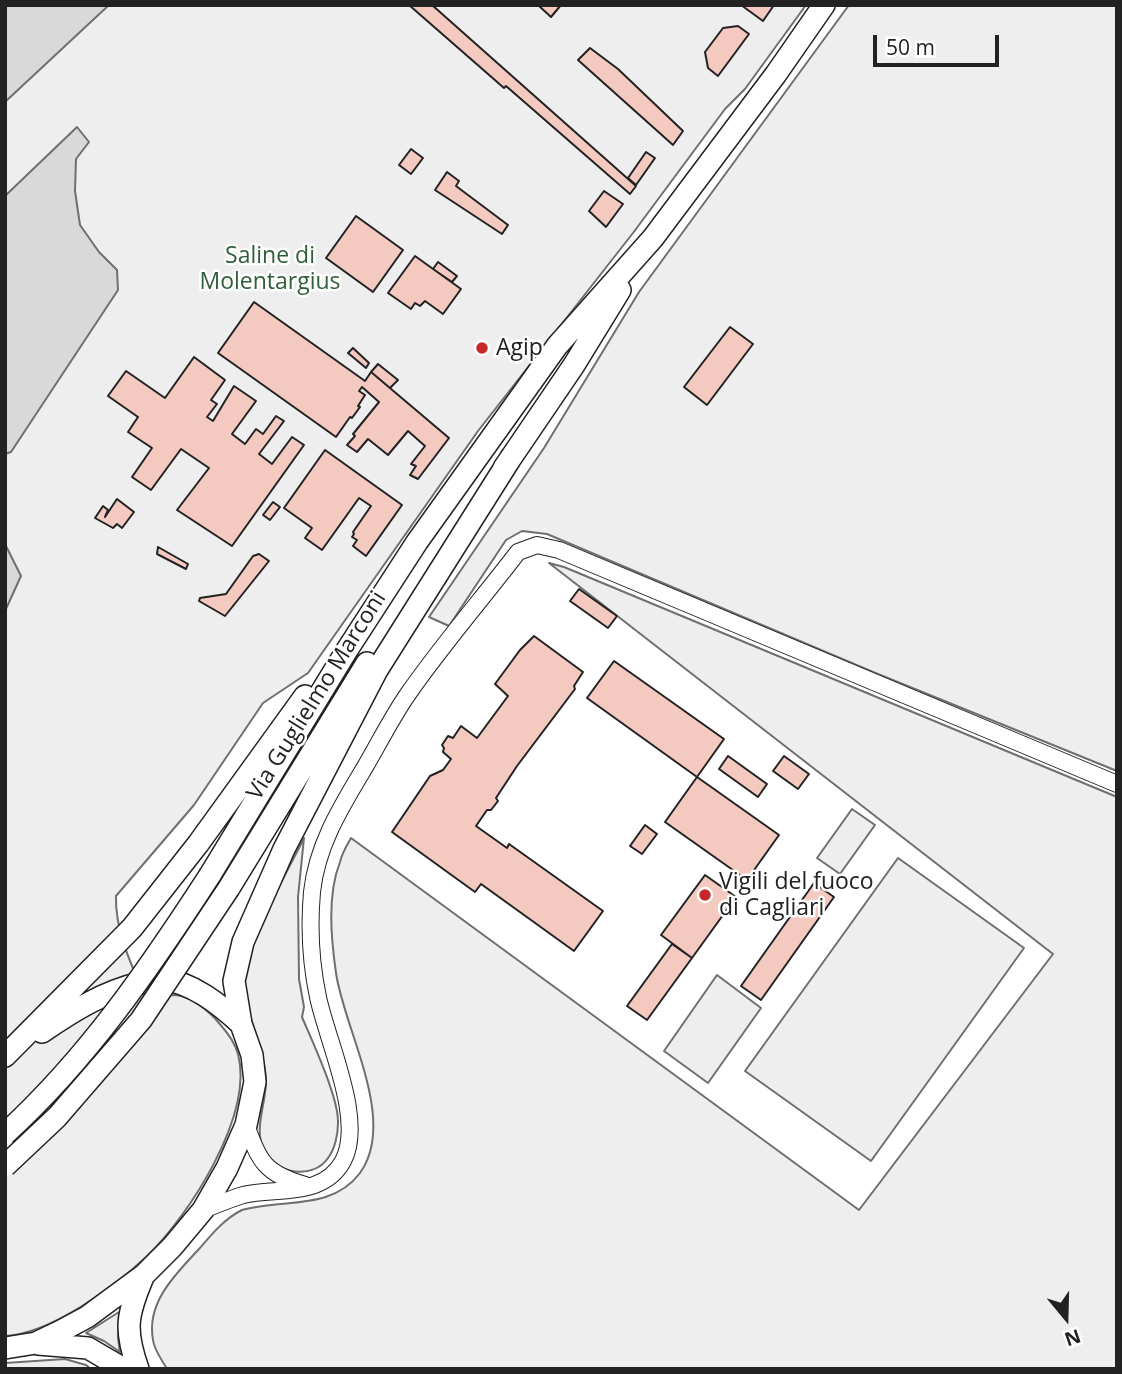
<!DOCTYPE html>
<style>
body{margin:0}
#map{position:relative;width:1122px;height:1374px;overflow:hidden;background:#fff;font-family:"Open Sans",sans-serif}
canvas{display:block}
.frame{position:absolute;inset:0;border:7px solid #222;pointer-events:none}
.north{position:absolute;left:1031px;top:1283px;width:70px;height:70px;-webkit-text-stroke:5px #fff;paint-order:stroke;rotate:161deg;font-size:19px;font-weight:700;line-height:28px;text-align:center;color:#222}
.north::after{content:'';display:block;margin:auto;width:24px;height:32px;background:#222;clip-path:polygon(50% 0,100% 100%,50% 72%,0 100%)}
.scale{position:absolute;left:873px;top:35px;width:126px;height:32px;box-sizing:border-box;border:4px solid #222;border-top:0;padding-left:9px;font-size:21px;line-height:24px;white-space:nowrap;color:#222;-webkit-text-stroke:5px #fff;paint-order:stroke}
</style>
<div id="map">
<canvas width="1122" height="1374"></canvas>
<div class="frame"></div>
<div class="north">N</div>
<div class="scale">50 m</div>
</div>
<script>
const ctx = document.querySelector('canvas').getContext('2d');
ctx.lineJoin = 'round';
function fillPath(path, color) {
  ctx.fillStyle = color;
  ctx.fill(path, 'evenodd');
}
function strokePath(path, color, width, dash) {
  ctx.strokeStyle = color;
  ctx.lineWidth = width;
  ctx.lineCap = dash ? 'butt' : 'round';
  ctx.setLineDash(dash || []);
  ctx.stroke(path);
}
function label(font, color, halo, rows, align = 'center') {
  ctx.font = font + ' "Open Sans",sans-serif';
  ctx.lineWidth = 5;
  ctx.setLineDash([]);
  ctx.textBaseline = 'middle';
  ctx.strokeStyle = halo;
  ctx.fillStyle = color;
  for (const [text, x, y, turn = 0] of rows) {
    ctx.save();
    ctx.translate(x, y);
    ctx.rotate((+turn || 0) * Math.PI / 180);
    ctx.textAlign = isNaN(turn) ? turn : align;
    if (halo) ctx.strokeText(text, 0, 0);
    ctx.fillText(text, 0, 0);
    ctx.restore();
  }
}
const green = new Path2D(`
 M 5,5 L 806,5 L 745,89 L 725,109 L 633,233 L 478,431 L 308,673 L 263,703 L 194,805 L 116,896 C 115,931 131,964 145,996 L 143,1000 C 153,999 165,995 175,995 C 191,996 209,1011 219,1023 C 227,1032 235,1042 238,1054 C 254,1115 189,1216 147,1256 C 115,1287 50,1334 5,1336 Z
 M 849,5 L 1117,5 L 1117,771 L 873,672 L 547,534 L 522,531 L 506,540 L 449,626 L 429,617 L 544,448 L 639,292 Z
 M 549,563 L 564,567 L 1117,797 L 1117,1369 L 167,1369 C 162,1360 154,1350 153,1340 C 146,1302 176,1274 199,1249 C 212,1234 224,1219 242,1210 C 249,1208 256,1207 263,1206 C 298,1201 336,1205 360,1173 C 398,1120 344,1030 336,973 C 331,938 327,895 340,862 C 342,853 347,845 351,838 L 859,1210 L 1053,954 Z
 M 852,809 L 875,825 L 840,874 L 817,858 Z
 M 304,838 L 298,897 L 299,979 L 304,1007 L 302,1017 C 312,1041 339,1098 338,1123 C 338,1134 335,1149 328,1158 C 313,1180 277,1174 265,1152 C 252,1130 267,1103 266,1079 C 264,1049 249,1021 244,991 C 239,954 287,873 304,838 Z
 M 898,858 L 1024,948 L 871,1161 L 745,1071 Z
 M 717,975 L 761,1008 L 708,1083 L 664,1051 Z
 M 119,1312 L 118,1338 L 120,1352 L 104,1341 L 86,1333 Z
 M 65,1359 L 86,1365 L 91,1369 L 5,1369 L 5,1363 Z`);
fillPath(green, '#eee');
strokePath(green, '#6f6f6f', 2);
const water = new Path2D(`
 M 5,5 L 109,5 L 5,102 Z
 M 77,127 L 89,142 L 76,159 L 75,191 L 80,225 L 99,252 L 117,270 L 118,290 L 11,452 L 5,454 L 5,196 Z
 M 5,544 L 21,576 L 5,611 Z`);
fillPath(water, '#d9d9d9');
strokePath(water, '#6f6f6f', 2);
const building = new Path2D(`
 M 409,5 L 432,5 L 636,186 L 630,194 L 506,86 L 504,88 Z
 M 538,5 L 561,5 L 551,17 Z
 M 741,5 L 774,5 L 763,21 Z
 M 738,26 L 749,34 L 718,76 L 708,68 L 705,52 L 723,28 Z
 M 590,48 L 618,69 L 683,131 L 673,145 L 578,60 Z
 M 411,149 L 423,158 L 411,174 L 399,165 Z
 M 646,152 L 655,158 L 636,185 L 628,178 Z
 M 447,172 L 459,181 L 456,186 L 508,225 L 502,234 L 435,190 Z
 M 604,191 L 623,204 L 606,227 L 589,211 Z
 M 356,216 L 403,250 L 373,292 L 326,258 Z
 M 415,256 L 461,289 L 443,314 L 425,301 L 420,306 L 415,303 L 411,309 L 388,293 Z
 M 438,262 L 457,276 L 452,282 L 433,269 Z
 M 254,302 L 365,381 L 371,372 L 449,438 L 418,479 L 410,475 L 416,466 L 411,464 L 425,446 L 408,431 L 388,455 L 368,439 L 357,452 L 347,445 L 355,436 L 353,434 L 379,402 L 362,387 L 359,391 L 365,395 L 358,406 L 360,407 L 352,418 L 350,417 L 336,437 L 218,353 Z
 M 730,327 L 753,344 L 707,405 L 684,387 Z
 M 353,348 L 369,363 L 366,368 L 348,353 Z
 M 194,357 L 225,380 L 211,400 L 217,404 L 207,417 L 213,421 L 234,386 L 256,401 L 232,434 L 245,444 L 256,429 L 263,434 L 276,416 L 284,421 L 259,454 L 272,464 L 292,437 L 304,445 L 232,546 L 177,510 L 209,468 L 181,449 L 151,490 L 132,477 L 152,448 L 128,432 L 138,417 L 108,396 L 126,371 L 165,398 Z
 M 378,364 L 398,380 L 390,388 L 371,372 Z
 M 325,450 L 402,505 L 366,556 L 353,546 L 357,540 L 352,537 L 354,534 L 353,532 L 371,506 L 359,498 L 322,550 L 305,538 L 312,528 L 284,508 Z
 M 117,499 L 134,512 L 122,528 L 117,524 L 113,528 L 95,518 L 103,506 L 108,510 L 105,517 Z
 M 273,502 L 280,507 L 270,520 L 263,515 Z
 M 158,547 L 188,564 L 186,569 L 157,554 Z
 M 259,554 L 269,561 L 225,616 L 199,601 L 200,598 L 226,594 L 253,556 Z
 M 579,589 L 617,616 L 608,628 L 570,601 Z
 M 534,636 L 583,672 L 574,686 L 575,689 L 517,766 L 496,798 L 498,801 L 491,810 L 487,810 L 476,826 L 507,848 L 509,844 L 603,911 L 574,951 L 481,884 L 475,892 L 392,832 L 430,776 L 443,770 L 451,759 L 443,752 L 444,748 L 442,745 L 448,736 L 453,738 L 461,726 L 477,738 L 508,696 L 495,684 L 520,650 Z
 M 614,661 L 724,739 L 697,777 L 587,698 Z
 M 728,756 L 767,784 L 758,797 L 719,769 Z
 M 784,756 L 809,774 L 798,789 L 773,771 Z
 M 697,777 L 779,835 L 747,880 L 665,822 Z
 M 645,825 L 657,834 L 642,854 L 630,846 Z
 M 705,875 L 736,897 L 692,958 L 661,935 Z
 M 814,883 L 834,897 L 761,1000 L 741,986 Z
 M 672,944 L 692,958 L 647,1020 L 627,1006 Z`);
fillPath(building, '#f3c9c0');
strokePath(building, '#222', 2);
const street = new Path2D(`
 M 246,1125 C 260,1162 264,1173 305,1185
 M 203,1210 C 216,1205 230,1199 243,1195 C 277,1187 323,1198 343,1161 C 365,1120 327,1041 318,997 C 311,964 309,926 312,892 C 317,845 341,807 365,767 C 379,743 392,717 408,694 C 442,645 482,599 518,552 L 537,545 L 559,550 L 1117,784`);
const secondary = new Path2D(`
 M 504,468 L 574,365 L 620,290
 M 210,875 L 347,650 L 417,542 L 557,346 L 653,238 L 776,74 L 824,5
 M 229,888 L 367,663
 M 42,1032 C 73,1011 103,992 140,983 C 146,982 154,978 161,979 C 192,982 219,1004 241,1024
 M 5,1056 L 132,928 L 198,844 L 305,696
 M 38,1344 L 88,1348 L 124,1369
 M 5,1348 L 36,1343 L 61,1331 L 87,1317 L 144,1275 L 172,1247 L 203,1210 L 227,1168 L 246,1125 L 255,1082 L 252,1055 L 241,1024 L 234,981 L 243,942 L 284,849 L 377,670 L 512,456
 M 138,1369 C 124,1329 127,1315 143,1277`);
strokePath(street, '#222', 18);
strokePath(secondary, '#222', 24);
strokePath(street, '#fff', 16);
strokePath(secondary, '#fff', 21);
const secondaryBridge = new Path2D(`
 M 5,1134 C 88,1058 149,969 210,875
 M 5,1166 L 57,1117 L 141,1020 L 229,888`);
strokePath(secondaryBridge, '#222', 24, []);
strokePath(secondaryBridge, '#fff', 21);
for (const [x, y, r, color] of [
 [482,348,7,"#c62828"],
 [705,895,7,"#c62828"]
]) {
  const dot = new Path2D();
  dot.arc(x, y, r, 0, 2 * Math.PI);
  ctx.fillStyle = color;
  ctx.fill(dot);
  strokePath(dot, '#fff', 2.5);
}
label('23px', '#2f5e38', '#fff', [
 ["Saline di",270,256],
 ["Molentargius",270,282]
]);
label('23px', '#222', '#fff', [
 ["Agip",496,348],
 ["Vigili del fuoco",719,882],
 ["di Cagliari",719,908]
], 'left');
label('23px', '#222', '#fff', [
 ["Via Guglielmo Marconi",317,696,-58]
]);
</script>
